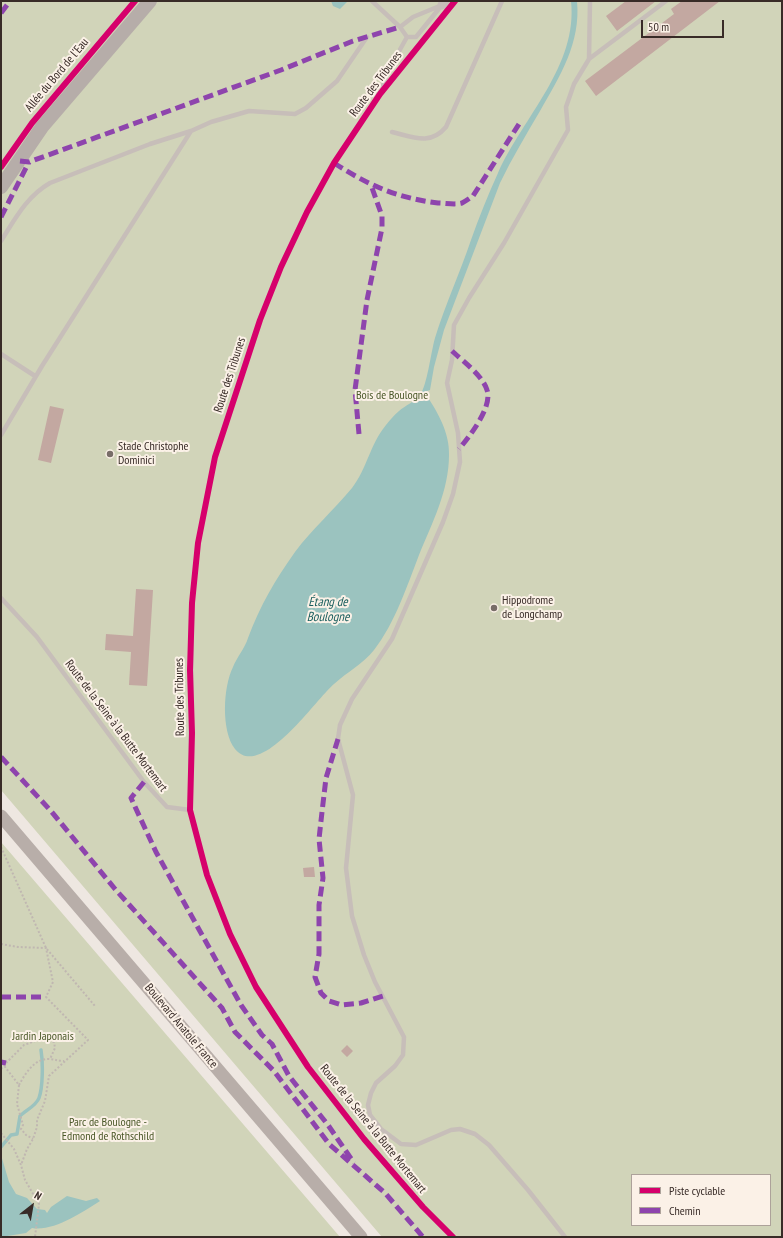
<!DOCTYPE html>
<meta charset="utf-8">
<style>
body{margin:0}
#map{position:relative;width:783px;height:1238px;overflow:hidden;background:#eee7e1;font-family:"PT Sans Narrow",sans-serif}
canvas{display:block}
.frame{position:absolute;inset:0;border:2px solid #382b27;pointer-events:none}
.legend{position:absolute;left:631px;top:1174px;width:140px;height:52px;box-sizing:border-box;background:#fbf1e7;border:1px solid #ada29a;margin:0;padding:5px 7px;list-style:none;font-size:12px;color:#382b27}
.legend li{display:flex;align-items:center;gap:8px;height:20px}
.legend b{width:20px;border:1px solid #ada29a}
.north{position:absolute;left:12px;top:1186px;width:40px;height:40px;-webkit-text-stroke:3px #fbf1e7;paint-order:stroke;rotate:31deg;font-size:11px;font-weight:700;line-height:16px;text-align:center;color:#382b27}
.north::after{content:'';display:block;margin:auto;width:14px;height:18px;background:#382b27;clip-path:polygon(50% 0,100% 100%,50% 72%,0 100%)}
.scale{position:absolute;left:641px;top:20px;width:83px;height:18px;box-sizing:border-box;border:2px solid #382b27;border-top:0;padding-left:5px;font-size:12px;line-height:14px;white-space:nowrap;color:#382b27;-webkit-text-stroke:3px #fbf1e7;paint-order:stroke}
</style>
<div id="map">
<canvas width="783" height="1238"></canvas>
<div class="frame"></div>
<ul class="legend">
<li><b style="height:5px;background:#d6006c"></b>Piste cyclable</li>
<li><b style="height:5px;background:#8e44ad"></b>Chemin</li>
</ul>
<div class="north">N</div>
<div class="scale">50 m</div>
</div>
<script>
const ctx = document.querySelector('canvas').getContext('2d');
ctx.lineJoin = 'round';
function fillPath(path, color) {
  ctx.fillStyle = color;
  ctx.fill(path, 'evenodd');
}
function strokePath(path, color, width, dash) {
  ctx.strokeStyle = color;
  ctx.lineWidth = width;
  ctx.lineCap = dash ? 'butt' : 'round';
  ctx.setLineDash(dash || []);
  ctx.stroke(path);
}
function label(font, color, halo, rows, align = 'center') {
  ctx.font = font + ' "PT Sans Narrow",sans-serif';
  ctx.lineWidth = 4;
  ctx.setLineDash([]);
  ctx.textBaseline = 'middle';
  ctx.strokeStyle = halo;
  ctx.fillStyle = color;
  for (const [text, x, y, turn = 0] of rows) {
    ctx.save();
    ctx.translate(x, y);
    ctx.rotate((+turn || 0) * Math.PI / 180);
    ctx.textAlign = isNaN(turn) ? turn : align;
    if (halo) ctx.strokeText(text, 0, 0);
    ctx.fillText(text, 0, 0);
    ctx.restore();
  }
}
fillPath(new Path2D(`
 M 1,1 L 782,1 L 782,1237 L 382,1237 L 1,790 ZM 632,1175 L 770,1175 L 770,1225 L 632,1225 Z
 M 1,842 L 340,1237 L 1,1237 Z`), '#d1d4b9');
fillPath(new Path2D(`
 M 331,1 L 348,1 L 340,9 L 333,6 Z
 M 571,1 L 577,1 C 581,43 560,76 540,111 C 526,135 512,158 500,183 L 444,330 L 434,367 L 430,390 L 427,391 L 426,395 C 438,412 450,434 449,455 C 449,491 432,523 419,555 C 407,586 395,623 374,650 C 363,664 347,672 334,684 C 316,699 261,781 235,749 C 221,731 223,687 233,667 C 237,657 245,648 248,638 C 260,606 275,580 295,552 C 312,529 334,510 352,488 C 367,469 370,444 386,425 C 390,420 394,415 399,411 C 405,406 415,401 420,395 C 427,386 431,352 435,338 C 445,305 460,273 471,240 C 479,217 488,195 498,173 C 523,117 578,66 571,1 Z
 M 1,1155 L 9,1182 L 16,1194 L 27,1198 L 37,1209 L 45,1210 L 47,1213 L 51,1207 L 67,1196 L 86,1201 L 97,1198 L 100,1201 C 83,1212 53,1232 32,1228 L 26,1233 L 1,1237 Z`), '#9bc3bf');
strokePath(new Path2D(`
 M 1,1147 L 11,1135 L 17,1134 L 20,1116 C 26,1110 36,1106 39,1098 C 43,1087 43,1062 41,1050`), '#9bc3bf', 3.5);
fillPath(new Path2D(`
 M 626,1 L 656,1 L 617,31 L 606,16 Z
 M 682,1 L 720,1 L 596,96 L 585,81 L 674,14 L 671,9 Z
 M 50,406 L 64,409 L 51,463 L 38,460 Z
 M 136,589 L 153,590 L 147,686 L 129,685 L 131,652 L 105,650 L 106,634 L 133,636 Z
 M 314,867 L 315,877 L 304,877 L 303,868 Z
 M 347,1045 L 353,1051 L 347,1057 L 341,1051 Z`), '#c3a8a1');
strokePath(new Path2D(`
 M 1,847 L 46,948 L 95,1006
 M 1,944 L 18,947 L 46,948 L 53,982 L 46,997 L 88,1040 L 49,1076 L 45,1101 L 37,1120 L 37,1127 L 33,1139 L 27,1149 L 21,1165
 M 2,1063 L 19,1085 L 17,1104 L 23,1125 L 21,1129 L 26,1135 L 33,1139
 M 6,1063 L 24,1045 L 44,1038 L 54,1042 L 55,1048 L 50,1059
 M 19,1085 C 25,1074 34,1059 48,1059 C 54,1059 58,1061 64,1061
 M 1,1133 L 14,1149 L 21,1165 L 25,1180 L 39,1204 L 35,1237`), '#c0b7b1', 2, [2, 2]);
strokePath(new Path2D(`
 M 372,1 L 400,27
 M 442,5 L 416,37 L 407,37 L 400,27 L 413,17 Z
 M 407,37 L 388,71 L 380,94 L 334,163 L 307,212 L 281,267 L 260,320 L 215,457 L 198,543 L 192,603 L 190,810 L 207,875 L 230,934 L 256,987 L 308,1067 L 364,1139 L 423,1207 L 453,1237
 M 589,59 L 590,1
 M 392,132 C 413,137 430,146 446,127 L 502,1
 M 1,241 C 15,219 27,196 50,183 L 150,144 L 191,131
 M 1,354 L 35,376
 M 1,435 L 42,366 L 191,131 L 211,122 L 249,111 L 295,114 L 306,108 L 337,81 L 367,37
 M 1,598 L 37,637 L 144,782 L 167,807 L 190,810
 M 565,1237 L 528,1190 L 489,1145 L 475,1134 L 460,1129 L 451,1130 L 416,1145 L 401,1144 L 381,1129 L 370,1115 L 368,1105 L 371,1093 L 376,1083 L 395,1066 L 403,1055 L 404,1037 L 375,982 L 364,955 L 352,916 L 346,868 L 353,795 L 338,739 L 340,725 L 352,699 L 392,639 L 443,522 L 453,494 L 460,462 L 458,433 L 447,383 L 452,360 L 454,325 L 469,298 L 504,243 L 568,130 L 566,107 L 574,84 L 589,59 L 666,1`), '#c7beb9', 4.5);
strokePath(new Path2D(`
 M 442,5 L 445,1`), '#c7beb9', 9);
strokePath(new Path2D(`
 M 1,816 L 361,1237`), '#b8aea9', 13);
strokePath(new Path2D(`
 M 1,187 L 42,127 L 150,1`), '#b6ada9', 14);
strokePath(new Path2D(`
 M 1,1069 L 6,1063`), '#c0b7b1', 2, [2, 2]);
strokePath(new Path2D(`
 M 1,13 L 10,1
 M 20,161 L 29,162 L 281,70 L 353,41 L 400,27
 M 334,163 C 368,185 397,198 438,203 C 446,203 454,205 462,203 C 466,201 470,198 473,196 L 519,124
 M 1,217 L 29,162
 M 452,351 C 463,361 483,376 487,390 C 493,407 469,437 459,449
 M 359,434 L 355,390 L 367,300 L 382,228 L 382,216 L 371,185
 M 338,739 L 326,778 L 322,812 L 319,839 L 323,878 L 319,905 L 319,954 L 315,977 L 321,993 L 329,1001 L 342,1005 L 361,1003 L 383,996
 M 1,757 L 51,811 L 115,889 L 222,1008 L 235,1032 L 274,1071 L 329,1144 L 385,1193 L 423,1237
 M 144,782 L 131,798 L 156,852 L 241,1005 L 262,1035 L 272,1044 L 289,1076 L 328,1125 L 354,1163
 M 1,997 L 46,997
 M 1,1062 L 6,1063`), '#8e44ad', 5, [10, 5]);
strokePath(new Path2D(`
 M 1,167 L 32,123 L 135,1
 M 453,1237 L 423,1207 L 364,1139 L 308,1067 L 256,987 L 230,934 L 207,875 L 190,810 L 192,733 L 190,670 L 192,603 L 198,543 L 215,457 L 260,320 L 281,267 L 307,212 L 334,163 L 380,94 L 455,1`), '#d6006c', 6);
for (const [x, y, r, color] of [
 [110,454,4,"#786d68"],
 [494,608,4,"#786d68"]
]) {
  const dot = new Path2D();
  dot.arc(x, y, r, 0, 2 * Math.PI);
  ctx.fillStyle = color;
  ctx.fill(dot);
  strokePath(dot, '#fbf1e7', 1.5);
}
label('12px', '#382b27', '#fbf1e7', [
 ["Allée du Bord de l'Eau",57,75,-50],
 ["Route des Tribunes",376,84,-53],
 ["Route des Tribunes",230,375,-72],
 ["Route des Tribunes",180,697,-91],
 ["Route de la Seine à la Butte Mortemart",116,726,53],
 ["Boulevard Anatole France",181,1026,50],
 ["Route de la Seine à la Butte Mortemart",373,1129,51]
]);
label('12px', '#4b5929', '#fbf1e7', [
 ["Bois de Boulogne",392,396],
 ["Jardin Japonais",43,1037],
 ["Parc de Boulogne -",108,1123],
 ["Edmond de Rothschild",108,1137]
]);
label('12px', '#382b27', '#fbf1e7', [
 ["Stade Christophe",118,447],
 ["Dominici",118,461],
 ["Hippodrome",502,601],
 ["de Longchamp",502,615]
], 'left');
label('italic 13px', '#195e5d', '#fbf1e7', [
 ["Étang de",328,602],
 ["Boulogne",328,617]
]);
</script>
